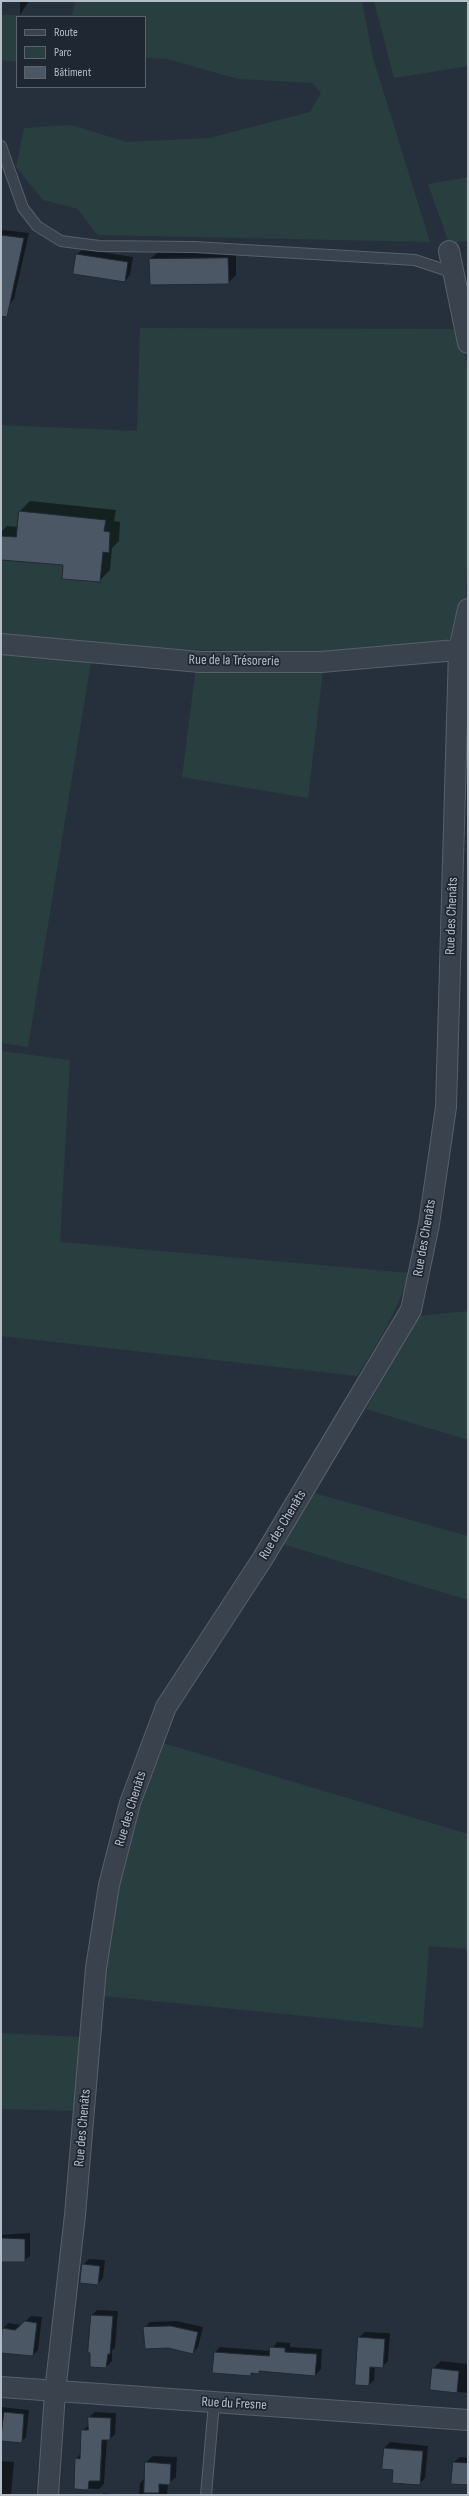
<!DOCTYPE html>
<meta charset="utf-8">
<style>
body{margin:0}
#map{position:relative;width:469px;height:2496px;overflow:hidden;background:#26303d;font-family:"Sofia Sans Condensed",sans-serif}
canvas{display:block}
.frame{position:absolute;inset:0;border:2px solid #b5bdc8;pointer-events:none}
.legend{position:absolute;left:16px;top:16px;width:130px;height:72px;box-sizing:border-box;background:#1e2732;border:1px solid #5a636e;margin:0;padding:5px 7px;list-style:none;font-size:12px;color:#b5bdc8}
.legend li{display:flex;align-items:center;gap:8px;height:20px}
.legend b{width:20px;border:1px solid #5a636e}
</style>
<div id="map">
<canvas width="469" height="2496"></canvas>
<div class="frame"></div>
<ul class="legend">
<li><b style="height:5px;background:#39424d"></b>Route</li>
<li><b style="height:11px;background:#293e3f"></b>Parc</li>
<li><b style="height:11px;background:#4c5765"></b>Bâtiment</li>
</ul>
</div>
<script>
const ctx = document.querySelector('canvas').getContext('2d');
ctx.lineJoin = 'round';
function fillPath(path, color) {
  ctx.fillStyle = color;
  ctx.fill(path, 'evenodd');
}
function strokePath(path, color, width, dash) {
  ctx.strokeStyle = color;
  ctx.lineWidth = width;
  ctx.lineCap = dash ? 'butt' : 'round';
  ctx.setLineDash(dash || []);
  ctx.stroke(path);
}
function label(font, color, halo, rows, align = 'center') {
  ctx.font = font + ' "Sofia Sans Condensed",sans-serif';
  ctx.lineWidth = 3.5;
  ctx.setLineDash([]);
  ctx.textBaseline = 'middle';
  ctx.strokeStyle = halo;
  ctx.fillStyle = color;
  for (const [text, x, y, turn = 0] of rows) {
    ctx.save();
    ctx.translate(x, y);
    ctx.rotate((+turn || 0) * Math.PI / 180);
    ctx.textAlign = isNaN(turn) ? turn : align;
    if (halo) ctx.strokeText(text, 0, 0);
    ctx.fillText(text, 0, 0);
    ctx.restore();
  }
}
fillPath(new Path2D(`
 M 75,1 L 362,1 L 373,58 L 430,242 L 97,235 L 78,209 L 43,200 L 16,167 L 24,128 L 71,125 L 127,142 L 209,138 L 310,112 L 321,93 L 312,83 L 238,79 L 167,59 L 145,58 L 145,17 L 17,17 L 17,62 L 1,60 L 1,15 L 72,15 Z
 M 374,1 L 468,1 L 468,66 L 394,78 Z
 M 468,177 L 468,241 L 449,243 L 428,184 Z
 M 140,328 L 457,329 L 467,363 L 468,550 L 465,613 L 457,632 L 445,642 L 312,653 L 171,649 L 1,635 L 1,425 L 137,431 Z
 M 1,654 L 91,662 L 28,1047 L 1,1043 Z
 M 196,667 L 323,671 L 308,798 L 182,777 Z
 M 1,1051 L 70,1060 L 60,1242 L 410,1273 C 397,1310 379,1343 357,1376 L 1,1336 Z
 M 468,1311 L 468,1440 L 366,1409 L 417,1316 Z
 M 314,1493 L 468,1536 L 468,1600 L 279,1543 Z
 M 163,1743 L 468,1834 L 468,1949 L 429,1946 L 423,2028 L 104,1996 L 112,1915 L 140,1792 Z
 M 1,2033 L 82,2037 L 76,2111 L 1,2109 Z`), '#293e3f');
fillPath(new Path2D(`
 M 20,1 L 29,1 L 20,15 Z
 M 3,230 L 29,233 L 14,299 L 9,304 L 1,304 L 1,232 Z
 M 83,249 L 133,257 L 130,275 L 125,281 L 77,254 Z
 M 236,250 L 236,275 L 228,283 L 150,259 L 159,251 Z
 M 30,501 L 116,510 L 114,521 L 120,522 L 119,541 L 112,548 L 110,570 L 99,581 L 64,564 L 1,559 L 1,532 L 7,526 L 18,527 L 20,511 Z
 M 30,2233 L 30,2256 L 24,2261 L 1,2262 L 1,2235 Z
 M 89,2259 L 105,2260 L 103,2278 L 98,2284 L 83,2265 Z
 M 97,2310 L 118,2311 L 115,2348 L 112,2350 L 112,2361 L 106,2367 L 92,2315 Z
 M 31,2316 L 42,2317 L 38,2350 L 33,2355 L 1,2352 L 3,2329 L 8,2323 L 21,2325 Z
 M 177,2321 L 203,2327 L 198,2347 L 193,2353 L 144,2328 L 150,2322 Z
 M 365,2332 L 390,2333 L 388,2361 L 382,2367 L 375,2366 L 374,2380 L 369,2385 L 359,2337 Z
 M 277,2342 L 290,2343 L 290,2347 L 322,2349 L 321,2369 L 315,2375 L 261,2370 L 250,2375 L 215,2352 L 220,2347 L 271,2351 Z
 M 441,2361 L 468,2364 L 468,2393 L 431,2389 L 433,2369 Z
 M 1,2407 L 29,2410 L 26,2437 L 21,2442 L 1,2432 Z
 M 95,2412 L 116,2413 L 115,2434 L 110,2439 L 107,2439 L 104,2484 L 99,2489 L 75,2488 L 76,2459 L 81,2453 L 82,2431 L 89,2425 L 89,2417 Z
 M 390,2442 L 428,2446 L 425,2478 L 419,2484 L 394,2469 L 384,2448 Z
 M 153,2456 L 177,2457 L 176,2477 L 168,2484 L 167,2495 L 139,2495 L 140,2483 L 145,2478 L 146,2462 Z
 M 460,2457 L 468,2458 L 468,2484 L 454,2462 Z
 M 1,2461 L 14,2462 L 11,2495 L 1,2495 Z
 M 103,2493 L 124,2495 L 102,2495 Z`), '#0007');
const building = new Path2D(`
 M 1,235 L 24,238 L 7,317 L 1,316 Z
 M 76,254 L 128,262 L 125,282 L 73,274 Z
 M 228,258 L 229,284 L 150,285 L 149,259 Z
 M 19,511 L 106,520 L 104,531 L 110,532 L 109,553 L 103,552 L 100,582 L 62,579 L 63,565 L 1,560 L 1,536 L 16,537 Z
 M 2,2238 L 25,2239 L 25,2262 L 1,2262 Z
 M 82,2264 L 100,2266 L 98,2285 L 80,2283 Z
 M 91,2315 L 113,2316 L 110,2354 L 108,2354 L 106,2368 L 90,2367 L 90,2353 L 88,2352 Z
 M 25,2321 L 37,2323 L 33,2356 L 1,2353 L 2,2328 L 15,2330 Z
 M 171,2326 L 198,2332 L 193,2354 L 168,2348 L 145,2349 L 143,2327 Z
 M 358,2337 L 385,2339 L 383,2368 L 370,2367 L 369,2386 L 355,2385 Z
 M 270,2347 L 285,2348 L 285,2352 L 317,2354 L 315,2376 L 259,2371 L 259,2374 L 251,2373 L 251,2376 L 212,2373 L 214,2352 L 269,2356 Z
 M 432,2368 L 459,2371 L 457,2393 L 430,2390 Z
 M 4,2412 L 24,2414 L 22,2443 L 1,2441 Z
 M 88,2417 L 111,2418 L 110,2440 L 102,2440 L 100,2481 L 89,2481 L 88,2490 L 74,2489 L 75,2458 L 80,2459 L 81,2430 L 88,2430 Z
 M 384,2448 L 423,2451 L 420,2485 L 392,2483 L 393,2470 L 382,2469 Z
 M 145,2462 L 171,2464 L 170,2485 L 159,2484 L 159,2493 L 144,2493 Z
 M 453,2462 L 468,2463 L 468,2485 L 451,2484 Z`);
fillPath(building, '#4c5765');
strokePath(building, '#202934', 1);
const lane = new Path2D(`
 M 1,146 L 23,208 L 37,226 L 61,241 L 99,246 L 194,247 L 415,260 L 454,273
 M 206,2495 L 214,2403`);
const street = new Path2D(`
 M 449,251 L 468,343
 M 1,644 L 200,662 L 321,662 L 468,649
 M 1,2387 L 468,2420
 M 48,2495 L 55,2392 L 75,2215 L 96,1968 L 109,1885 L 130,1803 L 166,1707 L 263,1558 L 411,1310 L 429,1224 L 446,1107 L 459,650 L 468,609`);
strokePath(lane, '#57606b', 12);
strokePath(street, '#57606b', 22);
strokePath(lane, '#39424d', 10);
strokePath(street, '#39424d', 20);
label('14px', '#b5bdc8', '#1e2732', [
 ["Rue de la Trésorerie",234,661,1],
 ["Rue des Chenâts",452,916,-88],
 ["Rue des Chenâts",425,1238,-80],
 ["Rue des Chenâts",283,1525,-59],
 ["Rue des Chenâts",131,1809,-73],
 ["Rue des Chenâts",83,2128,-85],
 ["Rue du Fresne",234,2404,3]
]);
</script>
